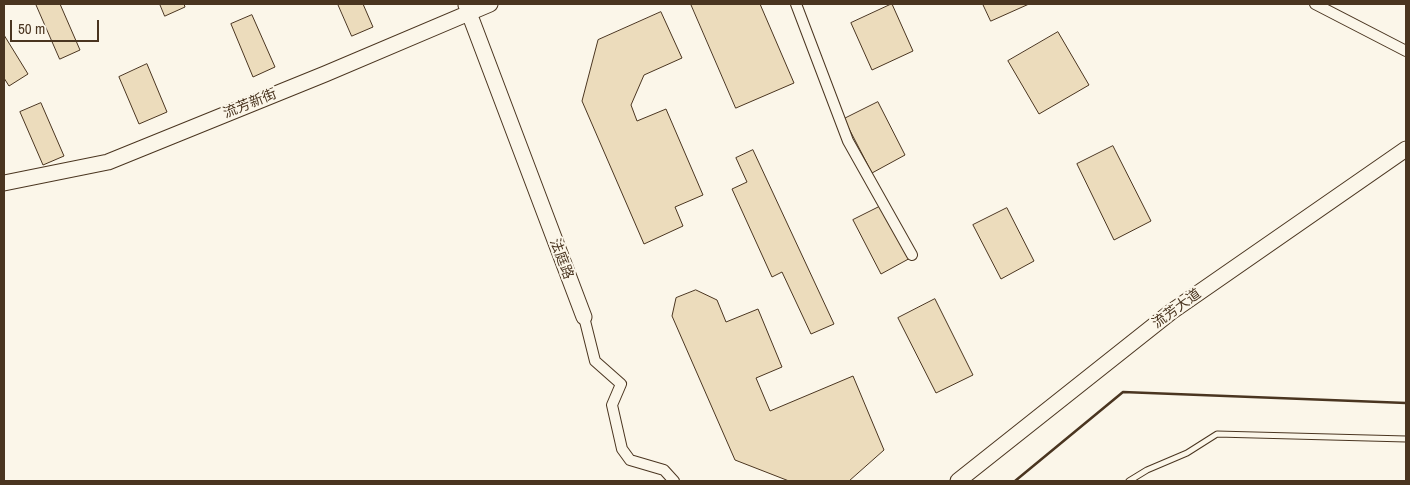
<!DOCTYPE html>
<meta charset="utf-8">
<style>
body{margin:0}
#map{position:relative;width:1410px;height:485px;overflow:hidden;background:#fbf6e9;font-family:"Archivo Narrow",sans-serif}
canvas{display:block}
.frame{position:absolute;inset:0;border:5px solid #4a3520;pointer-events:none}
.scale{position:absolute;left:10px;top:20px;width:89px;height:22px;box-sizing:border-box;border:2px solid #4a3520;border-top:0;padding-left:6px;font-size:15px;line-height:18px;white-space:nowrap;color:#4a3520;-webkit-text-stroke:4px #fbf6e9;paint-order:stroke}
</style>
<div id="map">
<canvas width="1410" height="485"></canvas>
<div class="frame"></div>
<div class="scale">50 m</div>
</div>
<script>
const ctx = document.querySelector('canvas').getContext('2d');
ctx.lineJoin = 'round';
function fillPath(path, color) {
  ctx.fillStyle = color;
  ctx.fill(path, 'evenodd');
}
function strokePath(path, color, width, dash) {
  ctx.strokeStyle = color;
  ctx.lineWidth = width;
  ctx.lineCap = dash ? 'butt' : 'round';
  ctx.setLineDash(dash || []);
  ctx.stroke(path);
}
function label(font, color, halo, rows, align = 'center') {
  ctx.font = font + ' "Archivo Narrow","Noto Sans SC",sans-serif';
  ctx.lineWidth = 4;
  ctx.setLineDash([]);
  ctx.textBaseline = 'middle';
  ctx.strokeStyle = halo;
  ctx.fillStyle = color;
  for (const [text, x, y, turn = 0] of rows) {
    ctx.save();
    ctx.translate(x, y);
    ctx.rotate((+turn || 0) * Math.PI / 180);
    ctx.textAlign = isNaN(turn) ? turn : align;
    if (halo) ctx.strokeText(text, 0, 0);
    ctx.fillText(text, 0, 0);
    ctx.restore();
  }
}
const building = new Path2D(`
 M 36,4 L 60,4 L 80,50 L 60,59 Z
 M 160,4 L 184,4 L 185,7 L 165,16 Z
 M 338,4 L 363,4 L 373,27 L 352,36 Z
 M 691,4 L 760,4 L 794,83 L 736,108 Z
 M 892,4 L 913,51 L 872,70 L 851,23 Z
 M 983,4 L 1029,4 L 991,21 Z
 M 661,12 L 682,58 L 644,75 L 631,105 L 637,121 L 666,109 L 703,195 L 675,207 L 683,226 L 644,244 L 582,101 L 598,40 Z
 M 252,15 L 275,67 L 253,77 L 231,24 Z
 M 1058,32 L 1089,85 L 1039,114 L 1008,61 Z
 M 4,35 L 28,74 L 9,86 L 4,78 Z
 M 147,64 L 167,112 L 139,124 L 119,77 Z
 M 878,102 L 905,155 L 872,173 L 844,119 Z
 M 41,103 L 64,156 L 43,165 L 20,112 Z
 M 1113,146 L 1151,221 L 1114,240 L 1077,164 Z
 M 753,150 L 834,324 L 811,334 L 782,272 L 772,277 L 732,189 L 747,182 L 736,158 Z
 M 887,203 L 914,256 L 881,274 L 853,220 Z
 M 1007,208 L 1034,261 L 1001,279 L 973,225 Z
 M 696,290 L 717,300 L 726,322 L 758,309 L 782,367 L 756,378 L 770,411 L 853,376 L 884,450 L 849,481 L 789,481 L 735,460 L 672,316 L 676,298 Z
 M 935,299 L 973,375 L 936,393 L 898,318 Z`);
fillPath(building, '#ecdcbc');
strokePath(building, '#4a3520', 1);
const lane = new Path2D(`
 M 1129,481 L 1147,470 L 1187,453 L 1217,434 L 1406,439`);
const street = new Path2D(`
 M 796,4 L 848,141 L 912,255
 M 1315,4 L 1406,51
 M 584,317 L 595,361 L 621,384 L 612,405 L 622,449 L 630,460 L 664,470 L 674,481`);
const secondary = new Path2D(`
 M 466,5 L 584,317
 M 4,183 L 108,162 L 325,74 L 490,4
 M 958,481 L 1171,312 L 1406,149`);
strokePath(lane, '#4a3520', 7);
strokePath(street, '#4a3520', 12);
strokePath(secondary, '#4a3520', 17);
strokePath(lane, '#fbf6e9', 5);
strokePath(street, '#fbf6e9', 10);
strokePath(secondary, '#fbf6e9', 15);
strokePath(new Path2D(`
 M 1015,481 L 1123,392 L 1406,403`), '#4a3520', 2.5);
label('14px', '#4a3520', '#fbf6e9', [
 ["流芳新街",250,104,-22],
 ["法庭路",561,259,69],
 ["流芳大道",1177,309,-36]
]);
</script>
